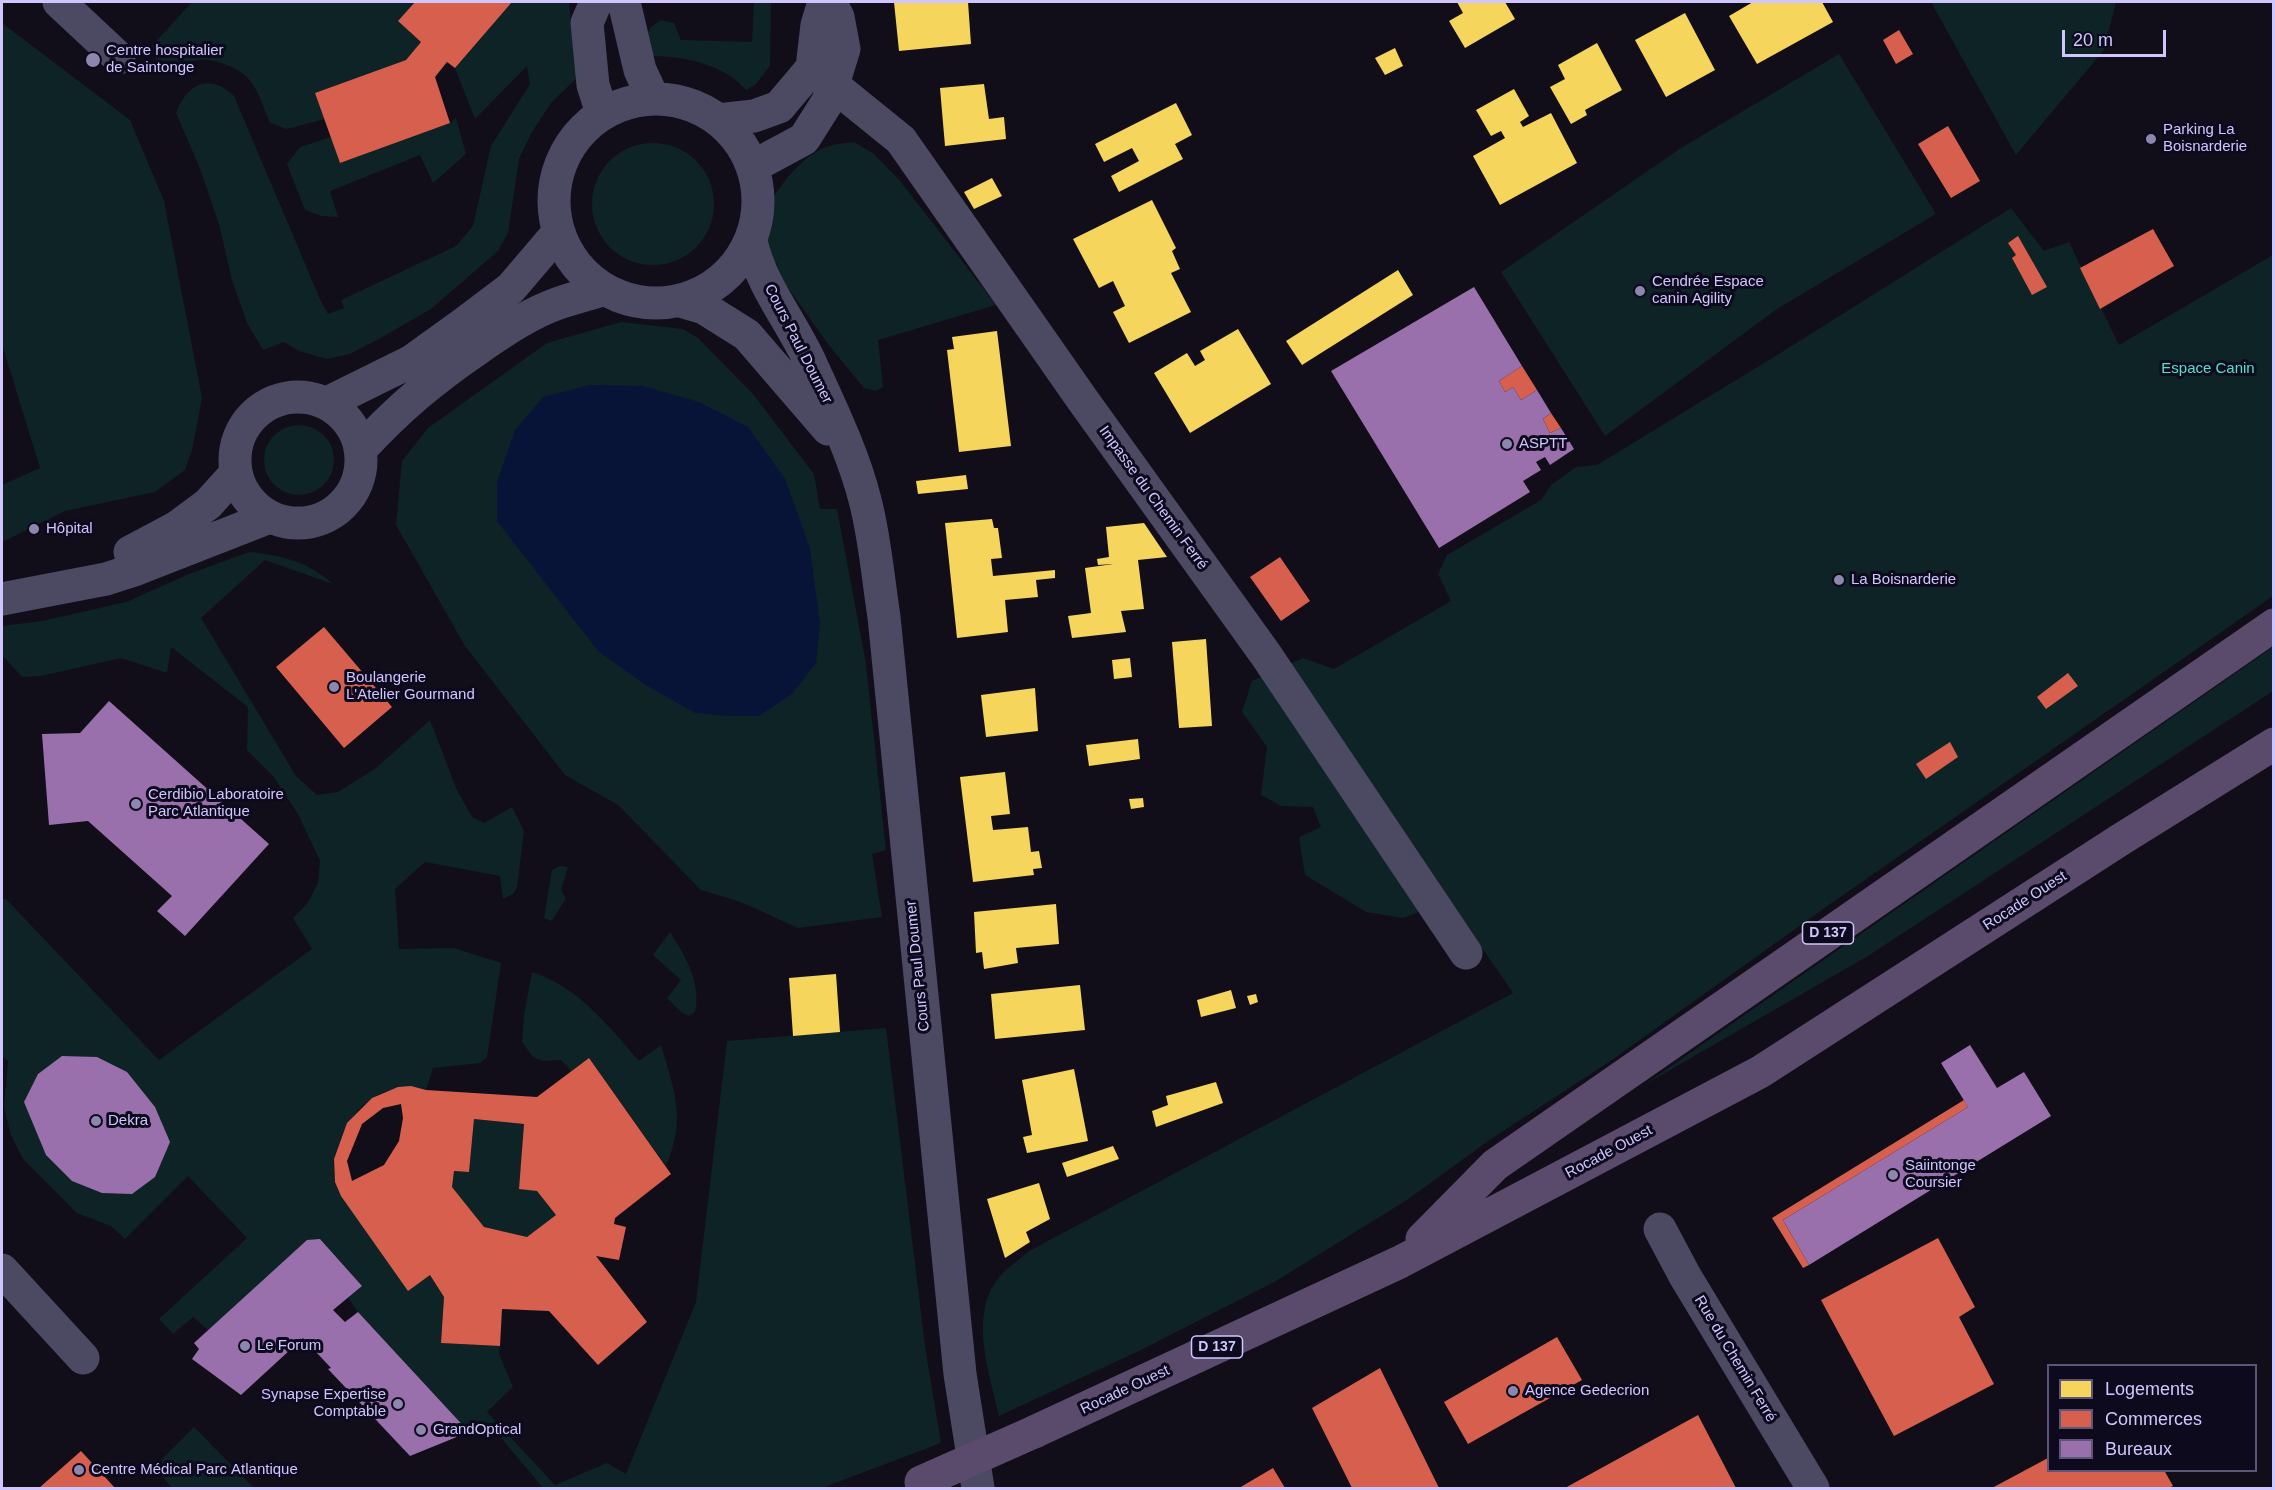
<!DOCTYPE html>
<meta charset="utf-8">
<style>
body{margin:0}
#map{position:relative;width:2275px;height:1490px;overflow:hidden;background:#110e19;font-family:Helvetica,sans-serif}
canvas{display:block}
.frame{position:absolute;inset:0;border:3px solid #d0c6ff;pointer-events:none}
.legend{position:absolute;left:2047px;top:1364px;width:210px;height:108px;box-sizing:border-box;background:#0e0a1d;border:2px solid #5c5577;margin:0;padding:8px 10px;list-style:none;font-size:18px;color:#d0c6ff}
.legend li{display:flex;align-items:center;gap:12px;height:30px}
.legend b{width:30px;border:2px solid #5c5577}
.scale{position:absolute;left:2062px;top:30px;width:104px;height:27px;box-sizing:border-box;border:3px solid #d0c6ff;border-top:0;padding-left:8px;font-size:18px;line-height:21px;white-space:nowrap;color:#d0c6ff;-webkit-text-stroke:4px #0e0a1d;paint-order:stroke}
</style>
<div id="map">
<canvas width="2275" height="1490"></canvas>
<div class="frame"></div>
<ul class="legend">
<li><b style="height:16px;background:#f6d55c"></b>Logements</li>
<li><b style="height:16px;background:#d6604d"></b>Commerces</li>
<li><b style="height:16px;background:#9970ab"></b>Bureaux</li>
</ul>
<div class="scale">20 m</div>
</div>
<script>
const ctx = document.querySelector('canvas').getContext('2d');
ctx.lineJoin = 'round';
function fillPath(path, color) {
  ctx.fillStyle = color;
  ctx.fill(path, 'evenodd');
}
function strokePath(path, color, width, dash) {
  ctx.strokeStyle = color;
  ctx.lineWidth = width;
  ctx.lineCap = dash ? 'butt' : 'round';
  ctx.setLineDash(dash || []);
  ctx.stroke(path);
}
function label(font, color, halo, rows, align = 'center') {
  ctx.font = font + ' Helvetica,sans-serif';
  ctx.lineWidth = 6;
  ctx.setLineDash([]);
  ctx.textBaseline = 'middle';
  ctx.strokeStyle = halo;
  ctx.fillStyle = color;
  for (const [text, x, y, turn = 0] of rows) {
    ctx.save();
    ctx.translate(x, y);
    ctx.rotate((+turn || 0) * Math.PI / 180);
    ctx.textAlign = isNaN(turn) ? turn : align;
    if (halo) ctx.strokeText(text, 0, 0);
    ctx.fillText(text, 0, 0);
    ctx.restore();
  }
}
fillPath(new Path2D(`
 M 192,2 L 415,2 L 399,21 L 421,42 L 406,60 L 315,93 L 325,119 L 287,129 L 270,123 C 259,97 256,76 227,65 C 219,62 208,59 199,60 C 184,62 173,69 158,64 L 150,48 Z
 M 512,2 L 569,2 L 575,68 L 578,77 L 551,103 L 532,132 L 519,159 L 508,233 L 498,251 L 431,309 L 379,339 L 350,354 L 327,359 L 299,351 L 284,342 L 263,350 L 247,323 L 232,280 L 219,224 L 199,166 L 176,113 C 187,84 209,72 234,96 L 320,299 L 328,314 L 344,308 L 341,300 L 456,246 L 473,226 L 491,146 L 530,84 L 527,66 L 475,119 L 455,68 Z
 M 754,2 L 771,2 L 770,66 L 755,85 L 746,90 C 723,64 686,57 653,56 L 645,37 L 651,27 L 661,20 L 674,23 L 681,40 L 752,42 Z
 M 1931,2 L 2116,2 L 2104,50 L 2016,155 Z
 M 2,23 L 130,120 L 164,201 L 202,398 L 192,450 L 185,470 L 155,492 L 65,511 L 2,542 L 2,485 L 40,468 L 2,344 Z
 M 1839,54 L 1936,214 L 1777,309 L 1605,436 L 1501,272 L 1681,148 Z
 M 456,118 L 466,154 L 433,183 L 420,155 L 330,191 L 338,217 L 322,216 L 305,210 L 287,164 L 300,147 L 331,137 L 340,163 L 450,123 Z
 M 854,142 L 874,154 L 901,182 L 996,305 L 878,340 L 883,387 L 876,391 L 864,388 L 828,344 L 781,278 L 777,263 L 764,266 L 753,232 C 769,202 793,160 826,147 C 835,144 845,143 854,142 Z
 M592 204a61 61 0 1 1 122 0a61 61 0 1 1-122 0Z
 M 2011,208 L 2044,251 L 2069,242 L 2119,345 L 2273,255 L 2273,596 L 1826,907 L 1609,1062 L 1491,1139 L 1407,1200 L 1276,1281 L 1141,1350 L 999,1416 C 990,1375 969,1317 997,1280 C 1005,1269 1019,1260 1029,1251 L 1513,993 L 1450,901 L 1403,918 L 1366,912 L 1305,875 L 1299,837 L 1321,827 L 1313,807 L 1281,806 L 1261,795 L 1267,747 L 1242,712 L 1252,681 L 1303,658 L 1334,669 L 1451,601 L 1438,574 L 1447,555 L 1541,500 L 1551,485 L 1576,467 L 1597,465 L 1782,352 Z
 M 621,322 L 683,329 L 698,338 L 753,394 L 814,474 L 820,509 L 837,509 L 866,664 L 886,850 L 872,854 L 882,917 L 798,928 L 741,902 L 701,890 L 618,805 L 565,775 L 465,646 L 396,525 L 402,461 L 428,428 L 547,343 Z
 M264 460a35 35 0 1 1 70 0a35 35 0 1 1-70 0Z
 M 249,552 C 281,555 309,562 333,584 L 265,560 L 201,618 L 296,776 L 317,795 L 338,792 L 376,768 L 430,720 L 456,788 L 472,817 L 484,823 L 512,807 L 524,831 L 517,888 L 513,894 L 503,899 L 500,876 L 425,862 L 395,889 L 399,949 L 454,948 L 501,963 L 487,1057 L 480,1063 L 433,1068 L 426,1090 C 385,1080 354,1104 340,1141 C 338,1147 335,1153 334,1159 C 333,1166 335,1175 335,1182 L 430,1275 L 444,1297 L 441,1343 L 500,1346 L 499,1354 L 513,1387 L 487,1412 L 555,1485 L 607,1463 L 626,1474 L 696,1302 L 727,1041 L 886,1028 L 926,1353 L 941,1443 L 822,1488 L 543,1488 L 491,1426 L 469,1432 L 358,1312 L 348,1298 L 362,1286 L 320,1239 L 208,1330 L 193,1317 L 173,1334 L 159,1319 L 247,1238 L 188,1176 L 125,1239 L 111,1226 L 77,1213 L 23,1159 L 11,1135 L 4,1107 L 8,1061 L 2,1056 L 2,899 L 6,899 L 159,1060 L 312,949 L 293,918 L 307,904 L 318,883 L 320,861 L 298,814 L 273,776 L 247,750 L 248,707 L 171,647 L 167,673 L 121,658 L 41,676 L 22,677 L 2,655 L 2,626 L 42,621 L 126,602 L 189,574 Z
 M 2273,647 L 2273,691 L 1868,956 L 1644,1085 Z
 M 560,866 L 568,867 L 561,890 L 566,898 L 552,921 L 544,918 L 552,870 Z
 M 670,932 C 685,955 702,984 695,1012 L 689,1016 L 682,1013 L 667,998 L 681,980 L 653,955 Z
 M 532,972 C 577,986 609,1026 639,1061 L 661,1045 C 675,1092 686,1119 666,1166 L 589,1058 L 571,1071 L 561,1060 L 543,1061 L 533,1057 L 522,1042 L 524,1015 Z
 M 474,1119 L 524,1124 L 519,1188 L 537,1191 L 556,1215 L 527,1237 L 484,1227 L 452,1187 L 454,1171 L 469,1172 Z
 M 194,1427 L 254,1488 L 172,1488 L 154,1467 Z`), '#0e2325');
fillPath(new Path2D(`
 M 590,385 L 643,386 L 699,402 L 748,427 L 785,479 L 810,548 L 820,624 L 816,663 L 792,694 L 759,716 L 729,716 L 695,713 L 644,684 L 598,651 L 497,521 L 497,482 L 515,430 L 543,397 Z`), '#071437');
fillPath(new Path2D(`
 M 894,2 L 968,2 L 971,44 L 899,51 Z
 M 1457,2 L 1505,2 L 1515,19 L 1465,48 L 1449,21 L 1463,13 Z
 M 1753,2 L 1822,2 L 1833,22 L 1757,64 L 1729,16 Z
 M 1685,13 L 1715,70 L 1666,97 L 1635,40 Z
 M 1597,43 L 1622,90 L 1585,110 L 1587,115 L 1571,124 L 1550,87 L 1565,79 L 1558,65 Z
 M 1395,48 L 1403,66 L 1385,75 L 1375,58 Z
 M 984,84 L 989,119 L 1004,117 L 1006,139 L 945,146 L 940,88 Z
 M 1514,89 L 1529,116 L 1520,122 L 1523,127 L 1551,113 L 1577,163 L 1500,205 L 1473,156 L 1505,138 L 1501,131 L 1491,136 L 1476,110 Z
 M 1176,103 L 1192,135 L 1175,144 L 1183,159 L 1119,192 L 1111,176 L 1139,161 L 1132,148 L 1104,162 L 1095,144 Z
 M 992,178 L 1002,196 L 974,209 L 964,192 Z
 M 1152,200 L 1176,248 L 1172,251 L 1180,269 L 1171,273 L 1191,312 L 1129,343 L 1113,312 L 1125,306 L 1113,281 L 1099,288 L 1073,239 Z
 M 1398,270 L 1413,295 L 1302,365 L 1286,341 Z
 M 1238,329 L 1271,384 L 1190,433 L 1154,373 L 1187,353 L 1195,366 L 1205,360 L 1200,351 Z
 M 997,331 L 1011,446 L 959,452 L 947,350 L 954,349 L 952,337 Z
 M 966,475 L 968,489 L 918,494 L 916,481 Z
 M 992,519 L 994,528 L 998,528 L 1002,558 L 991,559 L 993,576 L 1055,570 L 1055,578 L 1036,580 L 1038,597 L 1005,600 L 1008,632 L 957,638 L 945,523 Z
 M 1144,523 L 1167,557 L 1138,560 L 1144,609 L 1121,611 L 1126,632 L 1072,638 L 1068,616 L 1091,613 L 1085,568 L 1113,564 L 1098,565 L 1097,559 L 1109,557 L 1106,527 Z
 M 1206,639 L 1212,726 L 1179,728 L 1172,642 Z
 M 1130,658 L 1132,677 L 1114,679 L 1112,660 Z
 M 1035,688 L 1038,731 L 986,737 L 981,695 Z
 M 1138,739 L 1140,759 L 1089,766 L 1086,745 Z
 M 1005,772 L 1010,814 L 991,816 L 993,830 L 1028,827 L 1031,852 L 1039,851 L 1042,868 L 1033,869 L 1034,875 L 973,882 L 960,777 Z
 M 1143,798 L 1144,807 L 1131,809 L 1129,799 Z
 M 1056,904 L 1059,944 L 1016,948 L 1018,963 L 984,969 L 982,952 L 976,953 L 974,912 Z
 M 836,974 L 840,1032 L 793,1036 L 789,978 Z
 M 1080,985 L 1085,1030 L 995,1039 L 991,994 Z
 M 1231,990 L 1236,1008 L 1201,1017 L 1197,1000 Z
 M 1256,994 L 1258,1002 L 1250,1005 L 1247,996 Z
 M 1074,1069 L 1088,1141 L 1027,1153 L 1023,1137 L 1032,1135 L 1022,1080 Z
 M 1216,1082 L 1223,1103 L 1156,1127 L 1152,1111 L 1168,1105 L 1166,1096 Z
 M 1113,1146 L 1119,1159 L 1067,1177 L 1062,1163 Z
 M 1039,1183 L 1050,1219 L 1026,1232 L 1030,1242 L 1005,1258 L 987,1199 Z`), '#f6d55c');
fillPath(new Path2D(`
 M 415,2 L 512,2 L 455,68 L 447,62 L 435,77 L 450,123 L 340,163 L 315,93 L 406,60 L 421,42 L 398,21 Z
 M 1899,30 L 1913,54 L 1896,64 L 1883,40 Z
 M 1948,126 L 1980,181 L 1951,198 L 1918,144 Z
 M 2153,229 L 2174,266 L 2100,309 L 2080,268 Z
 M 2018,236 L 2047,287 L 2032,295 L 2012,258 L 2016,255 L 2008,243 Z
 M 1522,366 L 1537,390 L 1521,400 L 1513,387 L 1505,392 L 1499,381 Z
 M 1551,413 L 1561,428 L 1550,433 L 1543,419 Z
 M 1280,557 L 1310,601 L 1281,621 L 1250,577 Z
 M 324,627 L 392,707 L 344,748 L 276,667 Z
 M 2068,673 L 2078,686 L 2046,709 L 2037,697 Z
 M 1950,742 L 1958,757 L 1926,779 L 1916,764 Z
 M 589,1058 L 671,1174 L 615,1218 L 614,1224 L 626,1227 L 619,1260 L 596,1256 L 647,1322 L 598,1365 L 549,1311 L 502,1309 L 500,1346 L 441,1343 L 444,1297 L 430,1275 L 408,1291 L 341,1196 L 335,1182 L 334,1159 L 347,1123 L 372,1098 L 398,1087 L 411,1086 L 426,1090 L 537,1097 ZM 401,1104 L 403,1118 L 399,1141 L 384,1165 L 352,1181 L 347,1161 L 362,1124 L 383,1108 ZM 474,1119 L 524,1124 L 519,1189 L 537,1191 L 556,1215 L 527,1237 L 484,1227 L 452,1187 L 454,1171 L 469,1172 Z
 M 1964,1100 L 1968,1107 L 1783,1220 L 1809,1265 L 1803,1268 L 1772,1218 Z
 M 1938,1238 L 1975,1307 L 1959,1317 L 1994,1384 L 1894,1436 L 1821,1300 Z
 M 1557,1337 L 1582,1380 L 1468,1444 L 1444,1402 Z
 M 1380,1368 L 1439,1488 L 1352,1488 L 1312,1408 Z
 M 1698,1415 L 1736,1488 L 1565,1488 Z
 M 81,1451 L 115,1488 L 39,1488 Z
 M 2048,1458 L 2048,1470 L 2164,1470 L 2173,1486 L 2168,1488 L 1992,1488 Z
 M 1273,1468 L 1285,1488 L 1239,1488 Z`), '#d6604d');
fillPath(new Path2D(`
 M 1474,287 L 1522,366 L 1499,381 L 1505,392 L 1513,387 L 1521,400 L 1537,390 L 1551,413 L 1543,419 L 1550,433 L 1561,428 L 1574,449 L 1550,465 L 1545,457 L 1536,462 L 1541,470 L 1523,481 L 1530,492 L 1439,548 L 1331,371 Z
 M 109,701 L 269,844 L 185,936 L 157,911 L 172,896 L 88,821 L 49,825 L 42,734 L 80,733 Z
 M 1970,1045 L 1997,1088 L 2024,1072 L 2051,1116 L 1809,1265 L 1783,1220 L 1968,1107 L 1941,1063 Z
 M 62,1056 L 97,1057 L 127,1072 L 155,1107 L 170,1142 L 155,1177 L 132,1194 L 102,1193 L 72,1181 L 46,1155 L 24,1102 L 38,1074 Z
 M 320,1239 L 362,1286 L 333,1310 L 345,1322 L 358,1312 L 469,1432 L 410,1456 L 328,1369 L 331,1368 L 303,1338 L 241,1395 L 192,1359 L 199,1349 L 194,1343 L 307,1240 Z`), '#9970ab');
strokePath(new Path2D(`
 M 59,2 L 119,58
 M 596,2 L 587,23 L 593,85 L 602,113
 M 624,2 L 640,70 L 653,98
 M 812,68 L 901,140 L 1082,399 L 1266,655 L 1466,953
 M554 201a102 102 0 1 1 204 0a102 102 0 1 1-204 0Z
 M 718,120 L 754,116 L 779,107 L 812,68 L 817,25 L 824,2
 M 752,167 L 804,139 L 828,101 L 844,49 L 838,17 L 830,2
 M 751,241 C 761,286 792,322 811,364 C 831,408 853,453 865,500 C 875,538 878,578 884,617 L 960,1374 L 978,1488
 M 680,301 L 704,308 L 747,335 L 828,429
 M235 460a63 63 0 1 1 126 0a63 63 0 1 1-126 0Z
 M 327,403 L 412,361 L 462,325 L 511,288 L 557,234
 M 360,450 C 399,408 432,380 479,348 C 504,331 530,313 559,303 C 574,298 589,294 603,290
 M 130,552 L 177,527 L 208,504 L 236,473
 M 2,599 L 106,579 L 137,569 L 270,517
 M 1660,1229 L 1685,1276 L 1813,1488
 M 2,1270 L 83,1358`), '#4c4962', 33);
strokePath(new Path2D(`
 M 1422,1239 L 1495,1165 L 2274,625
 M 1034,1432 L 1400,1262 L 1760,1072 L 2123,838 L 2274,744`), '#5a4b6c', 33);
strokePath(new Path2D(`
 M 921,1482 L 1034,1432`), '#5a4b6c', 33);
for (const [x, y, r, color] of [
 [93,60,8,"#8d86ae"],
 [2151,139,6,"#8d86ae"],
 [1640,291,6,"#8d86ae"],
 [1507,444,6,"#8d86ae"],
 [34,529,6,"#8d86ae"],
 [1839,580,6,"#8d86ae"],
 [334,687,6,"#8d86ae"],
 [136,804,6,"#8d86ae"],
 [96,1121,6,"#8d86ae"],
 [1893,1175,6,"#8d86ae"],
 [245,1346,6,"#8d86ae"],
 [1513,1391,6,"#8d86ae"],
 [398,1404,6,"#8d86ae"],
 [421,1430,6,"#8d86ae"],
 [79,1470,6,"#8d86ae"]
]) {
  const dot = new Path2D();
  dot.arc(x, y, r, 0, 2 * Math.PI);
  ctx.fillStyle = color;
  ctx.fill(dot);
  strokePath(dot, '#0e0a1d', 2);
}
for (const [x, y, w] of [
 [1828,933,51],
 [1217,1347,51]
]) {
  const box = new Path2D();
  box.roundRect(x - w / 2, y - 11, w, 22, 4.5);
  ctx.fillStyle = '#0e0a1d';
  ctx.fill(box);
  strokePath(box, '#d0c6ff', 1.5);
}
label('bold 14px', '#d0c6ff', null, [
 ["D 137",1828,933],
 ["D 137",1217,1347]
]);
label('15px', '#d0c6ff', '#0e0a1d', [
 ["Centre hospitalier",106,51],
 ["de Saintonge",106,68],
 ["Parking La",2163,130],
 ["Boisnarderie",2163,147],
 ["Cendrée Espace",1652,282],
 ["canin Agility",1652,299],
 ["ASPTT",1519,444],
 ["Hôpital",46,529],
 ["La Boisnarderie",1851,580],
 ["Boulangerie",346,678],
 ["L'Atelier Gourmand",346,695],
 ["Cerdibio Laboratoire",148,795],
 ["Parc Atlantique",148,812],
 ["Dekra",108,1121],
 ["Saiintonge",1905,1166],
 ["Coursier",1905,1183],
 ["Le Forum",257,1346],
 ["Agence Gedecrion",1525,1391],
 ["Synapse Expertise",386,1395,"right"],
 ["Comptable",386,1412,"right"],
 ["GrandOptical",433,1430],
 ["Centre Médical Parc Atlantique",91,1470]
], 'left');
label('15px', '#d0c6ff', '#0e0a1d', [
 ["Cours Paul Doumer",798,344,63],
 ["Impasse du Chemin Ferré",1153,498,54],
 ["Rocade Ouest",2025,901,-33],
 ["Cours Paul Doumer",918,966,-96],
 ["Rocade Ouest",1609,1152,-28],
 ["Rue du Chemin Ferré",1735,1359,59],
 ["Rocade Ouest",1125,1390,-25]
]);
label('15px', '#4ce5c9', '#0e0a1d', [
 ["Espace Canin",2208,369]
]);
</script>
